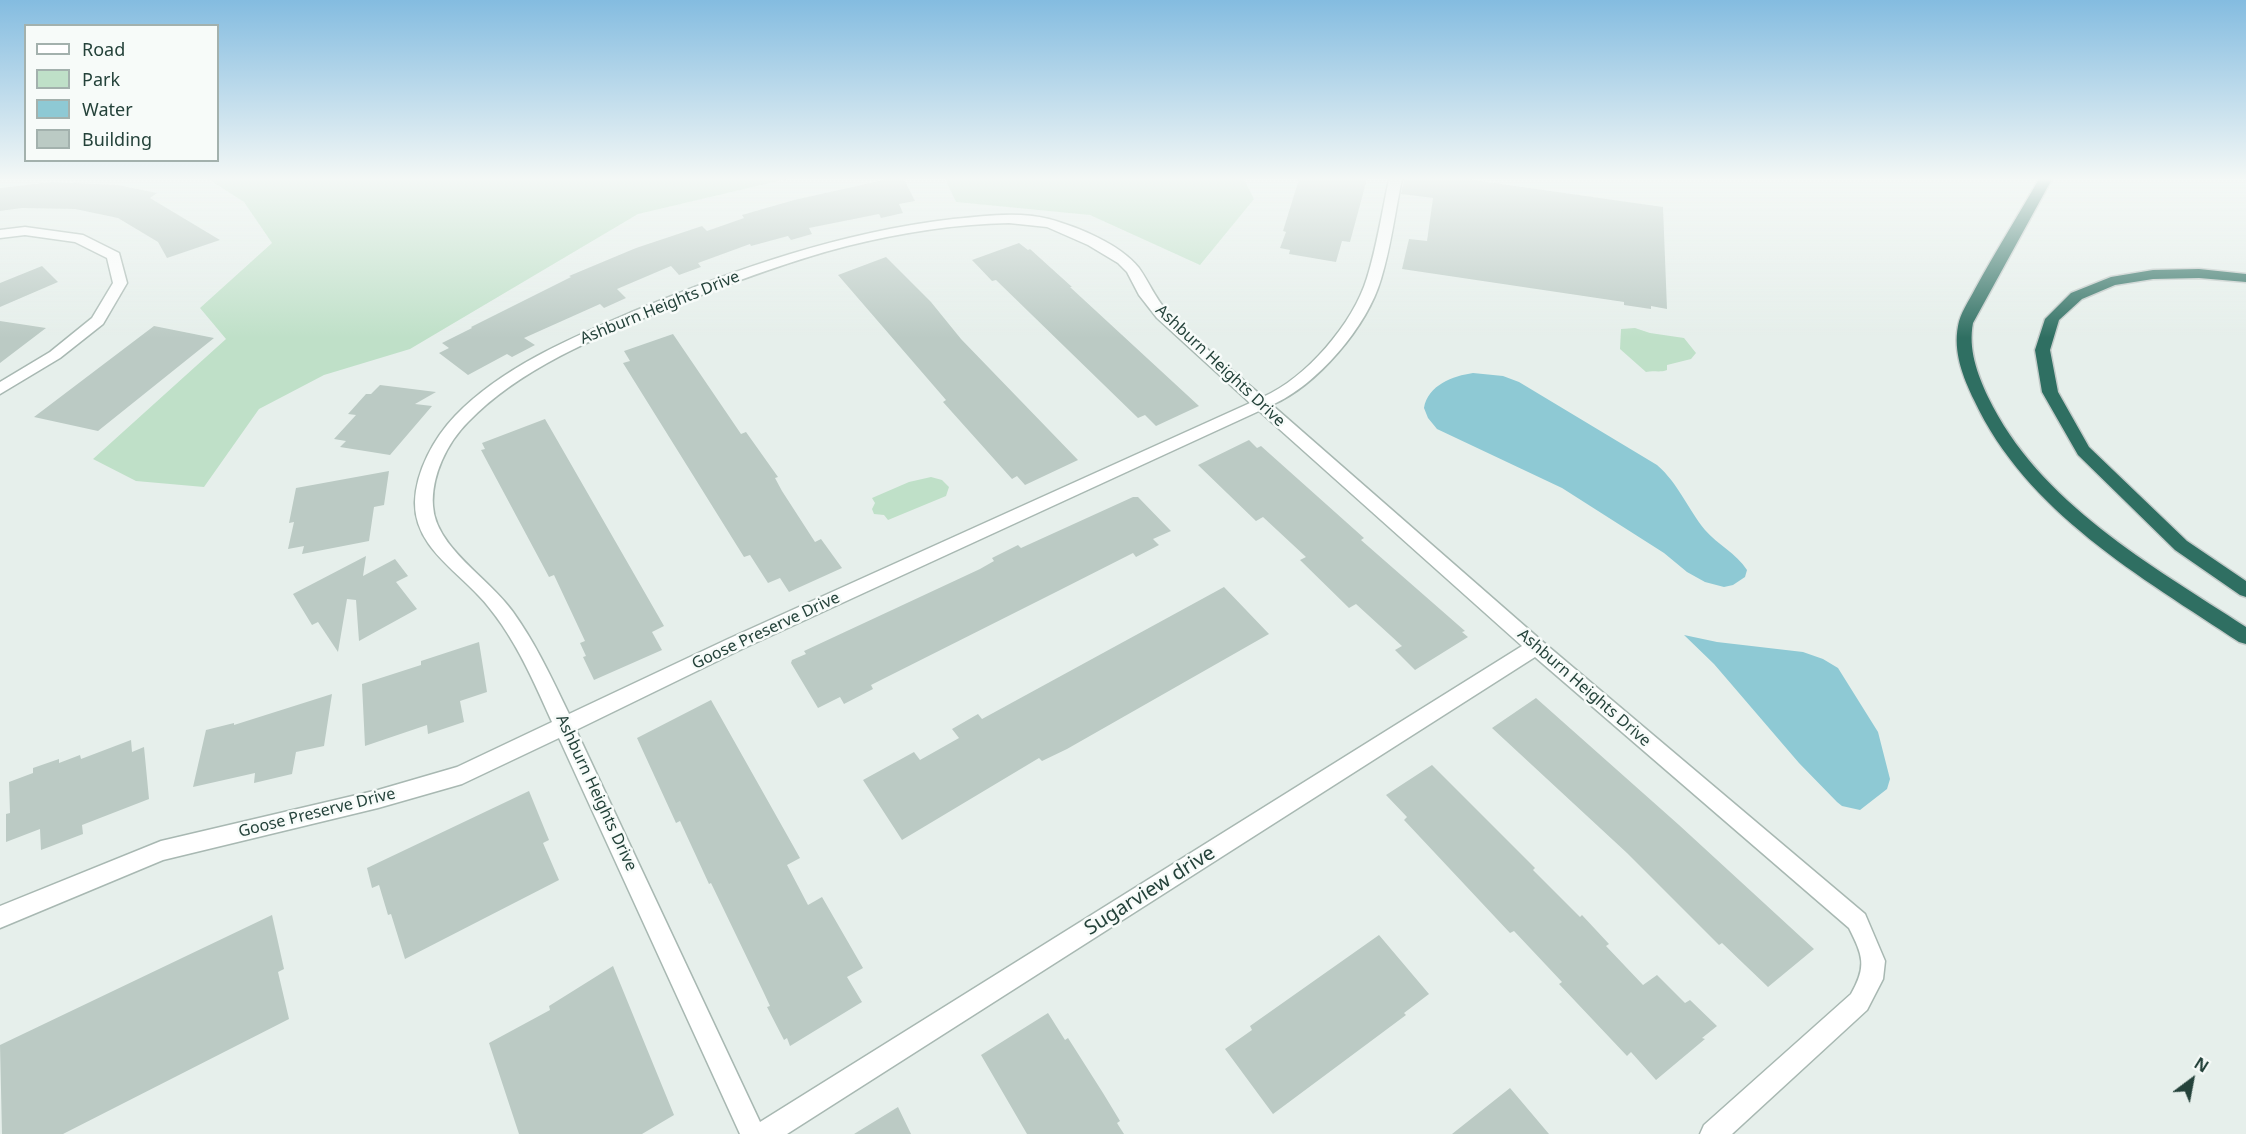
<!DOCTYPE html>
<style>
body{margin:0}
#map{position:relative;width:2246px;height:1134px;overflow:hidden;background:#e6efeb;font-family:"Noto Sans",sans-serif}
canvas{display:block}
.legend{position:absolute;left:24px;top:24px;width:195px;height:138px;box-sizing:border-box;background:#f7fbf9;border:2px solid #a3b1ad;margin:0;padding:8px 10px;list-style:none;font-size:18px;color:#24423a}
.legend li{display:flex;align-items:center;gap:12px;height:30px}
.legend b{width:30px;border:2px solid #a3b1ad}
.north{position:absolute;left:2162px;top:1050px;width:60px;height:60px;-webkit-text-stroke:4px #f7fbf9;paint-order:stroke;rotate:32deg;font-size:16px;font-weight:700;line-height:24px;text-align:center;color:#24423a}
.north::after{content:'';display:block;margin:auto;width:21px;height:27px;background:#24423a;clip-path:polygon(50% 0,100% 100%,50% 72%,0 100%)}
</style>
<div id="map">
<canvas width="2246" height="1134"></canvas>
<ul class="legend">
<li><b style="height:8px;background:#fff"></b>Road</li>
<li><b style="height:16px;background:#bfe0c8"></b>Park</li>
<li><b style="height:16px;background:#8ec9d4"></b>Water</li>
<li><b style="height:16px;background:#bbcac4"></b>Building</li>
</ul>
<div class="north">N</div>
</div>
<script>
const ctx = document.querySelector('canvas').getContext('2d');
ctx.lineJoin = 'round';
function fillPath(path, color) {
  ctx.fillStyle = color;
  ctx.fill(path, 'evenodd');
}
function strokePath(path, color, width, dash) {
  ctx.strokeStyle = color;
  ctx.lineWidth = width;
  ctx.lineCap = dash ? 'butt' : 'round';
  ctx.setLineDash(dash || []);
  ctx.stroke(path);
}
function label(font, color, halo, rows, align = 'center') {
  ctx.font = font + ' "Noto Sans",sans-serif';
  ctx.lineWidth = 5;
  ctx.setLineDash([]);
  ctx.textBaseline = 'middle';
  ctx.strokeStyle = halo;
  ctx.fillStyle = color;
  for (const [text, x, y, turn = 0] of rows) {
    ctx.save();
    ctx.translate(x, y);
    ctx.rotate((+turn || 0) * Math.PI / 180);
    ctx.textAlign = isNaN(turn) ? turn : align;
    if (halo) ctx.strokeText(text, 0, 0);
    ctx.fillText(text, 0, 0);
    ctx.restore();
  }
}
fillPath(new Path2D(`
 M 208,179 L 787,179 L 638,214 L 410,349 L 324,375 L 259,409 L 204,487 L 136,481 L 93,459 L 226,339 L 200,308 L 272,243 L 244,202 Z
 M 945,179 L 1244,179 L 1254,199 L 1200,265 L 1090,215 L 956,202 Z
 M 1635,328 L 1650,333 L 1684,338 L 1696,353 L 1691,359 L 1667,365 L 1667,370 C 1659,373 1654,370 1646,372 L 1620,349 L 1621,329 Z
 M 931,477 L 942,480 L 949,487 L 946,496 L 888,520 L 884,515 L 874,514 L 872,509 L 875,503 L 872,498 L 909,482 Z`), '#bfe0c8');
fillPath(new Path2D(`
 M 1473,373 L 1503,376 L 1519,382 L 1657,465 C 1678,483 1688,509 1705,530 C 1718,545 1736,553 1747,570 L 1745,577 L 1733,585 L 1724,587 L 1705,582 L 1687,572 L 1664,553 L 1562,488 L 1437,429 L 1428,418 L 1424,408 C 1428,385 1453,376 1473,373 Z
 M 1684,635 L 1717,642 L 1803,652 L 1823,659 L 1838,668 L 1878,732 L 1890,779 L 1887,789 L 1860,810 L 1842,806 L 1837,802 L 1799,763 L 1714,664 Z`), '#8ec9d4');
fillPath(new Path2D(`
 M 888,179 L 904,179 L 915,201 L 899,204 L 903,213 L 881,218 L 879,214 L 809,228 L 812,234 L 791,240 L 788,236 L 751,246 L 750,244 L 698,263 L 701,267 L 679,275 L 671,266 L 617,289 L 626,298 L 604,308 L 600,304 L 524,338 L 535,345 L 512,357 L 507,354 L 468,375 L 439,353 L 449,348 L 442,343 L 472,328 L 471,327 L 571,277 L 569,276 L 636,248 L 702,226 L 707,231 L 744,218 L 742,215 L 794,200 Z
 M 1299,179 L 1367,179 L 1350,242 L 1342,241 L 1336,262 L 1289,254 L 1290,250 L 1280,248 L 1286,232 L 1283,231 Z
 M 1404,179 L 1466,179 L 1663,207 L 1667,309 L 1651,306 L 1651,309 L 1624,305 L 1624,302 L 1402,269 L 1409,239 L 1427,241 L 1433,198 L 1401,194 Z
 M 52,182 L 118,185 L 157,193 L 150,198 L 220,240 L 167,258 L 158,242 L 118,218 L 75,209 L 22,208 L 0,211 L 0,188 Z
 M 1019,243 L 1028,250 L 1030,249 L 1072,287 L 1070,287 L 1199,406 L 1156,426 L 1145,415 L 1138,418 L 996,280 L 992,281 L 972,260 Z
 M 886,257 L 931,302 L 961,339 L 1078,460 L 1025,485 L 1017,476 L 1012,479 L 943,402 L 946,400 L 838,275 Z
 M 42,266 L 58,282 L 0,307 L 0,283 Z
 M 0,321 L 46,328 L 0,363 Z
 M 154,326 L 214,338 L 98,431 L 34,417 Z
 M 673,334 L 741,434 L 746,432 L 778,477 L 775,478 L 782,491 L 815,542 L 821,539 L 842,568 L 789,592 L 780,578 L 768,583 L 750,555 L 744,557 L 623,363 L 630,361 L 624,351 Z
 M 380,385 L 436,392 L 415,404 L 432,406 L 390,455 L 340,447 L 346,441 L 334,439 L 356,415 L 348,414 L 366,394 L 371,394 Z
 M 545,419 L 664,626 L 652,632 L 662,650 L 594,680 L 583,657 L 586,656 L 580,643 L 585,641 L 554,575 L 549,577 L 481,450 L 485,449 L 482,443 Z
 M 1249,440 L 1257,448 L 1261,446 L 1364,538 L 1361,540 L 1465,631 L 1462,632 L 1468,637 L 1415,670 L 1395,650 L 1402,646 L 1356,604 L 1349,608 L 1300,560 L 1306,557 L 1263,517 L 1256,521 L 1198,465 Z
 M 389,471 L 384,505 L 374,507 L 369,541 L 302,554 L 304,546 L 288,549 L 294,522 L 289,523 L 296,488 Z
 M 1133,497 L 1138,497 L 1171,531 L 1153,539 L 1159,545 L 1136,557 L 1133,553 L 1058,591 L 871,685 L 873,689 L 844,704 L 840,697 L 818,708 L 791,663 L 792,660 L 806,654 L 804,651 L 980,569 L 994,561 L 992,558 L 1018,545 L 1021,548 Z
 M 366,556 L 363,576 L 395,559 L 408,576 L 396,582 L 417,609 L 359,641 L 356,600 L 347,599 L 338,652 L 318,622 L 312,625 L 293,594 Z
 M 1224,587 L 1269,634 L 1067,749 L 1042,761 L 1039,758 L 902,840 L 863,780 L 914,752 L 920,760 L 959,738 L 952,729 L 978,714 L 982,719 Z
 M 479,642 L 487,692 L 460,701 L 464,722 L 428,734 L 427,725 L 365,746 L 362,684 L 421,665 L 421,661 Z
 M 332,694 L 324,746 L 296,752 L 292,774 L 254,783 L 255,773 L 193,787 L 206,730 L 234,723 L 234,725 Z
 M 1536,698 L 1679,825 L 1814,949 L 1768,987 L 1722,943 L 1719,945 L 1627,853 L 1492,728 Z
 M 711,700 L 800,858 L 787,865 L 808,905 L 822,897 L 863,968 L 847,977 L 862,1002 L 790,1046 L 787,1038 L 784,1040 L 767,1007 L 770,1006 L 763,991 L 711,883 L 709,884 L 680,821 L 676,823 L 637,738 Z
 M 131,740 L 132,752 L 144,747 L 149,799 L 82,825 L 83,834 L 41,850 L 40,829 L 6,842 L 6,814 L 10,813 L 9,782 L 33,773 L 33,768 L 59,759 L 59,763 L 80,755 L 81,759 Z
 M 1432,765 L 1535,868 L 1533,870 L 1580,917 L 1582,915 L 1609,944 L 1606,946 L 1643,985 L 1657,975 L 1685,1003 L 1690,1000 L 1717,1026 L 1702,1038 L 1705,1039 L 1656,1080 L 1631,1052 L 1627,1056 L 1559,984 L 1562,982 L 1514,931 L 1510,933 L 1404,820 L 1407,817 L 1386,795 Z
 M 529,791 L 549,840 L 543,843 L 559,880 L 405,959 L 391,914 L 388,915 L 379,885 L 372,888 L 367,868 Z
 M 272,915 L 284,969 L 278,972 L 289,1019 L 63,1134 L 2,1134 L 0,1045 Z
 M 1379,935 L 1429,994 L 1404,1013 L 1406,1015 L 1273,1114 L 1225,1049 L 1252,1030 L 1250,1026 Z
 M 613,966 L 674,1115 L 642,1134 L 519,1134 L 489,1043 L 550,1010 L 549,1006 Z
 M 1048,1013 L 1065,1040 L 1068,1038 L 1103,1093 L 1120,1121 L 1117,1123 L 1124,1134 L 1027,1134 L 981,1055 Z
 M 1510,1088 L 1549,1134 L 1452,1134 Z
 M 898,1107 L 911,1134 L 854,1134 Z`), '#bbcac4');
const minor = new Path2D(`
 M 1389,179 L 1402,179 C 1395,212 1391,247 1381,279 C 1367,327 1317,385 1272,405 L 1543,642 L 1865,914 L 1885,961 L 1883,979 L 1867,1010 L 1732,1134 L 1700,1134 L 1704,1125 L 1851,994 C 1867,966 1863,956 1849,928 L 1535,657 L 787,1134 L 740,1134 L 559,738 L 462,784 L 378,808 L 163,860 L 0,928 L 0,906 L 161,841 L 378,790 L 457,767 L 552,722 C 537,689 523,656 502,625 C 495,615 487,604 478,595 C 453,568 414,544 415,502 C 416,471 434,438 455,416 C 502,367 571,338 632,312 C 736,269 841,232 953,219 C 985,216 1018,211 1049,219 C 1078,227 1120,244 1139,268 C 1149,282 1155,298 1167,311 C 1197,342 1231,369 1263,397 C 1306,378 1353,324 1367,278 C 1377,246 1382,212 1389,179 ZM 1009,223 L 1047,227 L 1088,245 L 1118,263 L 1127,272 L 1139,295 L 1157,318 L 1250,403 L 728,639 L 569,714 C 552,679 536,644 513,612 C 489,578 435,547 433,506 C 431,476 447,443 468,422 C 520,368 597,337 666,309 C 725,285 785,262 847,246 C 900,233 954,224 1009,223 ZM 1259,411 L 1522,646 L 760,1122 L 576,730 L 742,649 Z
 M 25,227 L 83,235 L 119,253 L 127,283 L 103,324 L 60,358 L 0,394 L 0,382 L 50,352 L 92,318 L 113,283 L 107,258 L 75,242 L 25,235 L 0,238 L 0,230 Z`);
const motorway = new Path2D(`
 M 2039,179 L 2052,179 L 1973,323 C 1968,349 1977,373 1988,397 C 2039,503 2151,565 2246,627 L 2246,644 L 2239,642 C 2141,577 2026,512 1974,400 C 1963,377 1953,352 1958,326 C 1960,313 1969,301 1975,289 C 1995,252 2018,216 2039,179 Z
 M 2199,269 L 2246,274 L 2246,282 L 2199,278 L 2153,279 L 2115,285 L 2082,299 L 2059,320 L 2050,350 L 2058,392 L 2089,447 L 2187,541 L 2246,581 L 2246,597 L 2240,595 L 2175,550 L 2078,455 L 2042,392 L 2035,350 L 2045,319 L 2071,293 L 2111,277 L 2153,270 Z`);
strokePath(minor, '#a8b8b2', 3);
strokePath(motorway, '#c2cac8', 3);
fillPath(minor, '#fff');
fillPath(motorway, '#2f6f62');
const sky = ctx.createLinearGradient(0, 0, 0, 338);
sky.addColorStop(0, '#84bce0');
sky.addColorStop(0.53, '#f4f8f6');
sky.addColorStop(1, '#f4f8f600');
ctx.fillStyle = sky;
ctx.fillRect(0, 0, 2246, 338);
label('16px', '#24423a', '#f7fbf9', [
 ["Ashburn Heights Drive",660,308,-22],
 ["Ashburn Heights Drive",1220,366,43],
 ["Goose Preserve Drive",766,631,-25],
 ["Ashburn Heights Drive",1584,688,41],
 ["Ashburn Heights Drive",596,793,65],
 ["Goose Preserve Drive",317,813,-14]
]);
label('20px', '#24423a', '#f7fbf9', [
 ["Sugarview drive",1150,891,-32]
]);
</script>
